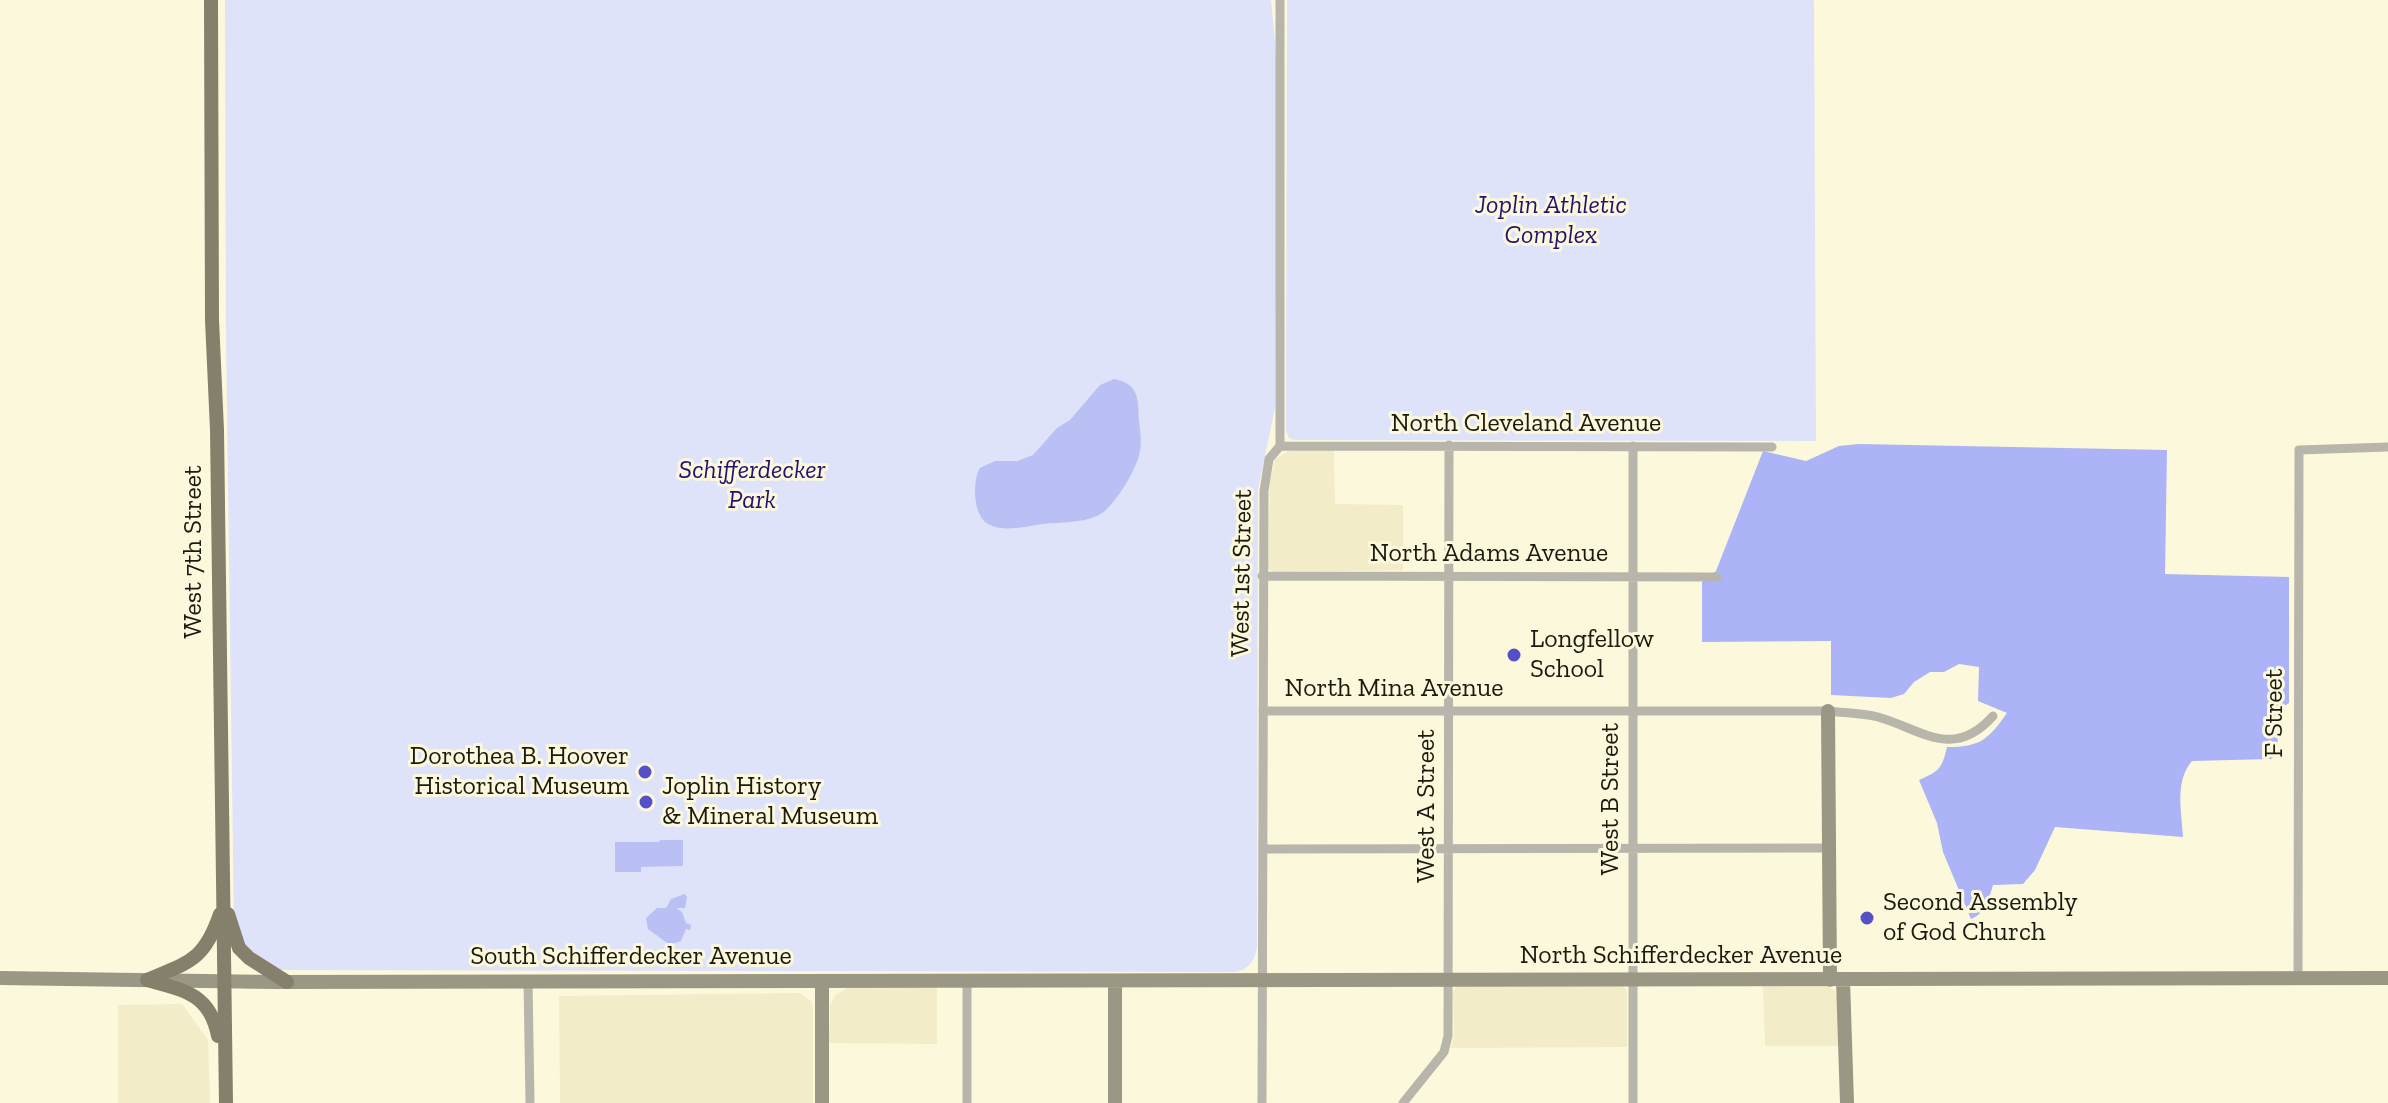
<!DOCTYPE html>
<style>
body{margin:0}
canvas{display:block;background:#fcf8db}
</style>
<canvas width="2388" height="1103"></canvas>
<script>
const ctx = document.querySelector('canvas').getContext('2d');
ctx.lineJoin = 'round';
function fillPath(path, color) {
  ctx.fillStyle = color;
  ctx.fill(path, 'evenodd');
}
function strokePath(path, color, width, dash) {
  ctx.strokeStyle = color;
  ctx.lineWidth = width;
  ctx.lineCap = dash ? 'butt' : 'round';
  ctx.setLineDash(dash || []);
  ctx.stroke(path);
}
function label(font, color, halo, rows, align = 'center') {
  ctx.font = font + ' "Zilla Slab",serif';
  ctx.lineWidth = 6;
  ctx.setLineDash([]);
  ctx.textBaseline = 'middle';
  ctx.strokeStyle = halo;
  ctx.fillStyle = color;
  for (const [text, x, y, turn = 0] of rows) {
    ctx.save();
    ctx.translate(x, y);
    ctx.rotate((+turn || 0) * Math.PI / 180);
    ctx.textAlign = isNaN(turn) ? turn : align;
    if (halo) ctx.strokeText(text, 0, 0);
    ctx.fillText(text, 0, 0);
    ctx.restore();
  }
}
fillPath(new Path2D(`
 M 1334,450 L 1335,504 L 1403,505 L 1403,570 L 1273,572 L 1268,568 L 1270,484 L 1275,459 L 1289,451 Z
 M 1461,986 L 1622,986 L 1627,990 L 1627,1047 L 1451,1048 L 1454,1036 L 1453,992 L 1456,987 Z
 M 1763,986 L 1827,986 L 1834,990 L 1838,998 L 1840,1046 L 1765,1046 Z
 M 848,987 L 937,987 L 937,1044 L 829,1043 L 830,1005 L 836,995 Z
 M 799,993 L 811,1001 L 813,1007 L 813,1103 L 560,1103 L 559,996 Z
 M 182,1004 L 208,1040 L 210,1103 L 118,1103 L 118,1005 Z`), '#f2ecc8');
fillPath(new Path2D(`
 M 225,0 L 1271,0 L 1278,73 L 1275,408 L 1258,490 L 1257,948 C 1254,962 1248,970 1234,972 L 279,970 L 244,948 L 234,927 L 226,338 Z
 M 1287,0 L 1814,0 L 1816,441 L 1294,440 L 1289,438 L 1286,431 Z`), '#dfe3fa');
fillPath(new Path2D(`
 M 1859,444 L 2167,450 L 2165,574 L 2289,577 L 2289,703 L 2280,709 L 2277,718 L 2278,753 L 2271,759 L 2192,761 C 2174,782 2182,812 2183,837 L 2055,827 L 2035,870 L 2023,884 L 1993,885 C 1988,901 1987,912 1971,919 L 1943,852 L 1937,823 L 1919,780 C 1939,771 1942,769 1947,747 C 1980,747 1988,740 2007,713 L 1978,701 L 1979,667 L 1959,664 L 1944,672 L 1930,672 L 1914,682 L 1904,694 L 1891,698 L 1831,695 L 1831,641 L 1702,642 L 1702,582 L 1716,571 L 1763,451 L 1806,461 L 1839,446 Z`), '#acb3f7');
fillPath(new Path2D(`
 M 1114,379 C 1139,384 1138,398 1139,421 C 1140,430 1142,442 1140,451 C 1138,467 1113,510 1097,516 C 1082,523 1060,522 1043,524 C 1026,526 1004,533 988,524 C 973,516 972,481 980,468 L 995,461 L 1017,461 L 1033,455 L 1057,428 L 1070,420 L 1100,385 Z
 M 660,840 L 683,840 L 683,866 L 641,867 L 641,872 L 615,872 L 615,842 L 659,842 Z
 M 685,894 L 687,897 L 685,908 L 676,908 L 682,912 L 686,923 L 691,925 L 690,930 L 686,929 L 681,941 L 670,945 L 648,929 L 646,918 L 657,908 L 666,908 L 671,899 Z`), '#bac0f3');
strokePath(new Path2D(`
 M 1280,446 L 1772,447
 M 1633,446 L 1633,1103
 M 1262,576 L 1717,577
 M 1263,711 L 1828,711 C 1844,713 1862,713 1878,717 C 1921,729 1953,761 1993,716
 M 1263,849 L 1829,848
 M 2298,977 L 2299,450 L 2388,447
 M 528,980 L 530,1103
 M 967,1103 L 967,981
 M 1262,1103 L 1264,491 L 1269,459 L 1280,446 L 1280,0
 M 1403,1103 L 1444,1052 L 1448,1036 L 1449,445`), '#b8b6aa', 9);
strokePath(new Path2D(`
 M 1828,711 L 1830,980
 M 0,978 L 273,982 L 2388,978
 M 1843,980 L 1847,1103
 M 822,1103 L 822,981
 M 1115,1103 L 1115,981`), '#9a9785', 14);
strokePath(new Path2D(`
 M 211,0 L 212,320 L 217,430 L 226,1103
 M 228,914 L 239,948 L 249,958 L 287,982
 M 147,980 C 184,990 210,994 218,1036
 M 147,980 C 189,962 204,961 220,914`), '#84806b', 14);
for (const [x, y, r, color] of [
 [1514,655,8,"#5550c7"],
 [645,772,8,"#5550c7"],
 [646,802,8,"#5550c7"],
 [1867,918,8,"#5550c7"]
]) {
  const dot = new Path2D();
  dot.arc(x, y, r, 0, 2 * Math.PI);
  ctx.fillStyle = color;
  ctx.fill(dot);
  strokePath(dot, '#fcf8db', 3);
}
label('italic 26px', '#241272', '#fcf8db', [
 ["Joplin Athletic",1551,206],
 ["Complex",1551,236],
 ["Schifferdecker",752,471],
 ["Park",752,501]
]);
label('26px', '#1b1a10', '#fcf8db', [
 ["North Cleveland Avenue",1526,424],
 ["West 7th Street",194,552,-90],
 ["North Adams Avenue",1489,554],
 ["West 1st Street",1242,573,-89],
 ["North Mina Avenue",1394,689],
 ["F Street",2275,713,-90],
 ["West B Street",1611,799,-90],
 ["West A Street",1427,806,-90],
 ["North Schifferdecker Avenue",1681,956],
 ["South Schifferdecker Avenue",631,957]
]);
label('26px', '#1b1a10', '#fcf8db', [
 ["Longfellow",1530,640],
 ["School",1530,670],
 ["Dorothea B. Hoover",629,757,"right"],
 ["Historical Museum",629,787,"right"],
 ["Joplin History",662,787],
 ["& Mineral Museum",662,817],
 ["Second Assembly",1883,903],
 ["of God Church",1883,933]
], 'left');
</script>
